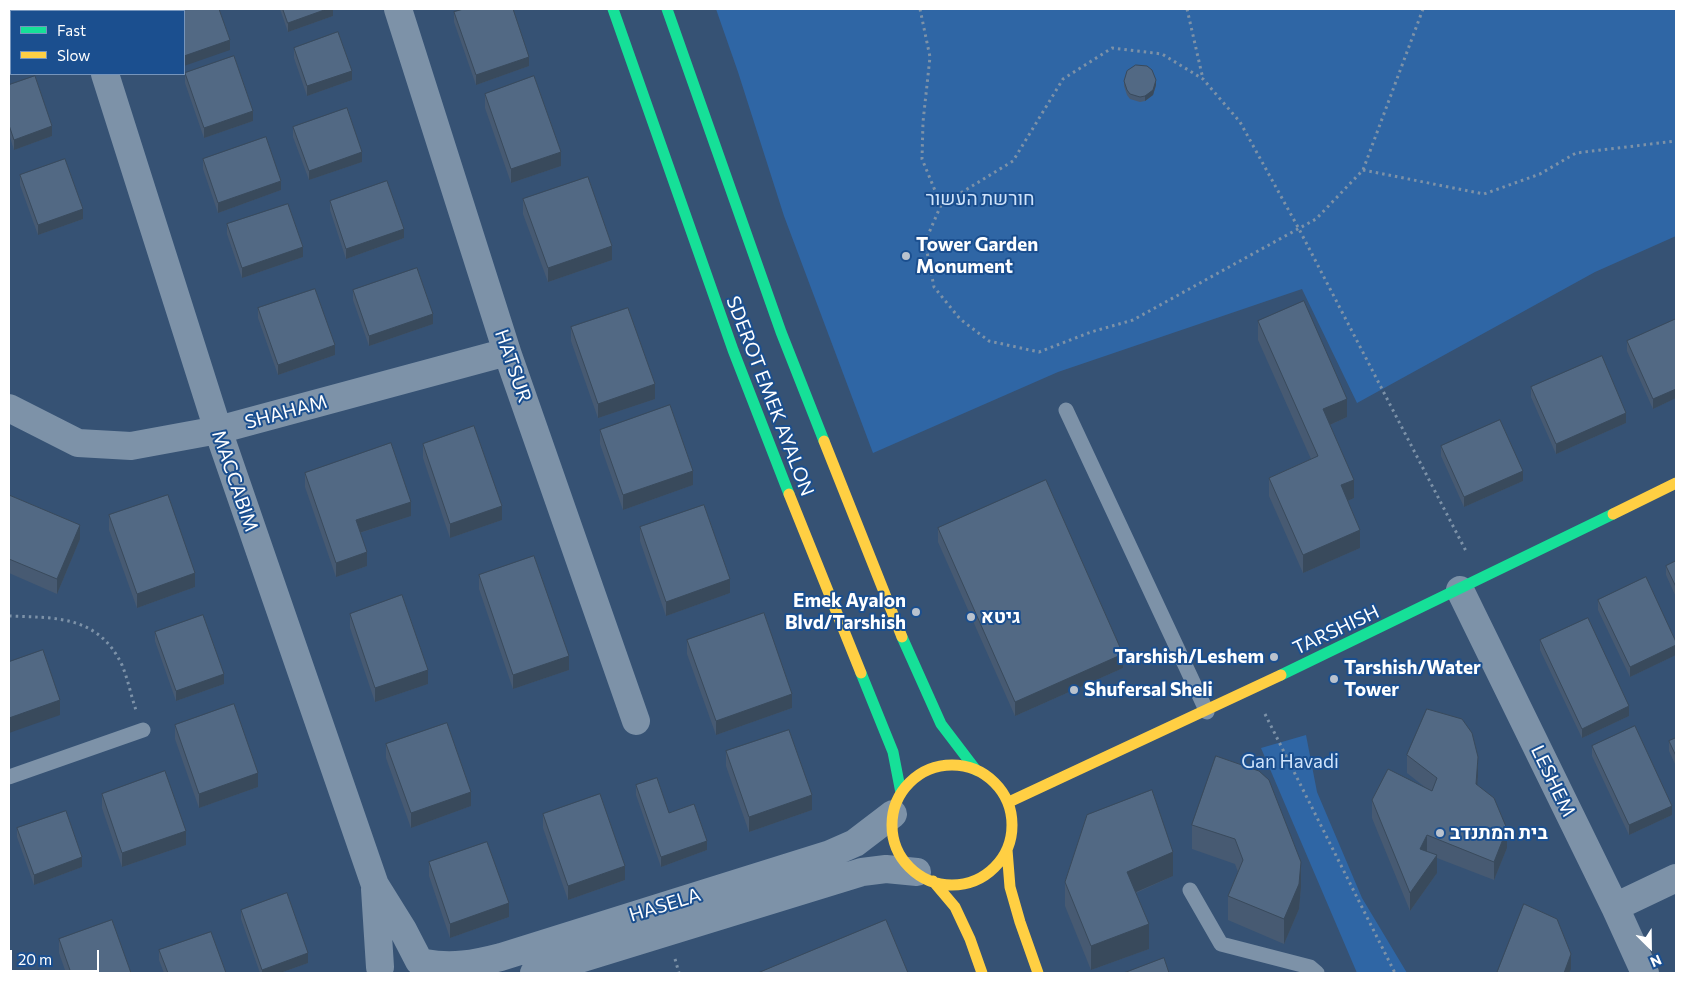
<!DOCTYPE html>
<meta charset="utf-8">
<style>
body{margin:0}
#map{position:relative;width:1685px;height:982px;overflow:hidden;background:#365274;font-family:Commissioner,sans-serif}
canvas{display:block}
.frame{position:absolute;inset:0;border:10px solid #fff;pointer-events:none}
.legend{position:absolute;left:10px;top:10px;width:175px;height:65px;box-sizing:border-box;background:#1b4f8f;border:1px solid #7695bc;margin:0;padding:6px 9px;list-style:none;font-size:15px;color:#fff}
.legend li{display:flex;align-items:center;gap:10px;height:25px}
.legend b{width:25px;border:1px solid #7695bc}
.north{position:absolute;left:1625px;top:922px;width:50px;height:50px;-webkit-text-stroke:4px #1b4f8f;paint-order:stroke;rotate:157deg;font-size:14px;font-weight:700;line-height:20px;text-align:center;color:#fff}
.north::after{content:'';display:block;margin:auto;width:18px;height:22px;background:#fff;clip-path:polygon(50% 0,100% 100%,50% 72%,0 100%)}
.scale{position:absolute;left:10px;top:950px;width:89px;height:22px;box-sizing:border-box;border:2px solid #fff;border-top:0;padding-left:6px;font-size:15px;line-height:18px;white-space:nowrap;color:#fff;-webkit-text-stroke:4px #1b4f8f;paint-order:stroke}
</style>
<div id="map">
<canvas width="1685" height="982"></canvas>
<div class="frame"></div>
<ul class="legend">
<li><b style="height:6px;background:#16e098"></b>Fast</li>
<li><b style="height:6px;background:#ffcf43"></b>Slow</li>
</ul>
<div class="north">N</div>
<div class="scale">20 m</div>
</div>
<script>
const ctx = document.querySelector('canvas').getContext('2d');
ctx.lineJoin = 'round';
function fillPath(path, color) {
  ctx.fillStyle = color;
  ctx.fill(path, 'evenodd');
}
function strokePath(path, color, width, dash) {
  ctx.strokeStyle = color;
  ctx.lineWidth = width;
  ctx.lineCap = dash ? 'butt' : 'round';
  ctx.setLineDash(dash || []);
  ctx.stroke(path);
}
function label(font, color, halo, rows, align = 'center') {
  ctx.font = font + ' Commissioner,Heebo,sans-serif';
  ctx.lineWidth = 4;
  ctx.setLineDash([]);
  ctx.textBaseline = 'middle';
  ctx.strokeStyle = halo;
  ctx.fillStyle = color;
  for (const [text, x, y, turn = 0] of rows) {
    ctx.save();
    ctx.translate(x, y);
    ctx.rotate((+turn || 0) * Math.PI / 180);
    ctx.textAlign = isNaN(turn) ? turn : align;
    if (halo) ctx.strokeText(text, 0, 0);
    ctx.fillText(text, 0, 0);
    ctx.restore();
  }
}
fillPath(new Path2D(`
 M 716,9 L 1676,9 L 1676,236 L 1595,272 L 1357,403 L 1302,289 L 1058,372 L 873,453 L 784,216 L 738,72 Z
 M 1306,735 L 1317,792 L 1362,898 L 1407,973 L 1357,973 L 1261,748 Z`), '#2f66a5');
strokePath(new Path2D(`
 M 920,9 L 930,57 L 923,122 L 922,159 L 941,205
 M 1187,9 L 1203,79
 M 1423,9 L 1363,170 L 1316,219 L 1133,320 L 1091,332 L 1039,352 L 989,341 L 960,319 L 934,287 L 925,242 L 941,205 L 1013,161 L 1063,79 L 1112,48 L 1162,54 L 1203,79 L 1240,122 L 1299,229 L 1467,553
 M 1363,170 L 1484,194 L 1540,174 L 1576,153 L 1676,141
 M 9,616 C 56,618 98,615 122,665 C 128,679 131,696 136,710
 M 1265,714 L 1395,973
 M 675,959 L 679,973`), '#7d92a8', 3, [2.5, 4]);
strokePath(new Path2D(`
 M 1066,410 L 1207,712
 M 9,777 L 143,730
 M 1190,890 L 1221,944 L 1310,967 L 1317,973`), '#7d92a8', 15);
strokePath(new Path2D(`
 M 85,9 L 86,11
 M 398,9 L 507,352 L 636,721
 M 105,74 L 218,430 L 375,885 L 403,930 L 419,961
 M 9,408 L 78,443 L 131,446 L 218,430 L 507,352
 M 1460,590 L 1615,907 L 1645,973
 M 375,889 L 380,967
 M 1615,907 L 1676,878
 M 425,963 C 452,968 474,964 501,957 L 830,854 L 855,843 L 893,814
 M 534,973 L 862,872 L 886,869 L 917,872`), '#7d92a8', 28);
strokePath(new Path2D(`
 M 613,9 L 733,350 L 789,494
 M 667,9 L 781,332 L 824,441
 M 902,637 L 941,724 L 976,770
 M 861,673 L 893,752 L 901,793
 M 1281,675 L 1613,514`), '#16e098', 11);
strokePath(new Path2D(`
 M 824,441 L 902,637
 M 789,494 L 861,673
 M 1613,514 L 1676,483
 M892 825a60 60 0 1 1 120 0a60 60 0 1 1-120 0Z
 M 1009,802 L 1281,675
 M 1007,850 L 1010,887 L 1020,922 L 1038,973
 M 933,881 L 955,907 L 970,939 L 982,973`), '#ffcf43', 11);
fillPath(new Path2D(`
 M 280,9 L 333,9 L 333,16 L 288,32 Z
 M 454,12 L 529,66 L 476,85 L 454,22 Z
 M 294,48 L 352,80 L 307,96 L 294,58 Z
 M 185,73 L 253,121 L 204,138 L 185,83 Z
 M 1124,81 L 1156,85 L 1153,95 L 1145,101 L 1140,102 L 1130,99 L 1127,95 L 1124,86 Z
 M 9,85 L 52,136 L 14,150 L 9,134 Z
 M 485,94 L 561,166 L 511,183 L 485,108 Z
 M 293,127 L 362,162 L 309,180 L 293,137 Z
 M 203,159 L 281,190 L 218,213 L 203,169 Z
 M 20,175 L 83,219 L 38,235 L 20,185 Z
 M 523,199 L 612,260 L 548,282 L 523,214 Z
 M 330,201 L 404,238 L 346,259 L 330,210 Z
 M 227,224 L 303,257 L 242,278 L 227,234 Z
 M 353,290 L 433,324 L 369,346 L 353,300 Z
 M 258,308 L 335,355 L 278,375 L 258,318 Z
 M 1676,319 L 1676,398 L 1653,409 L 1627,351 L 1627,341 Z
 M 1258,321 L 1347,417 L 1330,425 L 1354,498 L 1348,501 L 1360,548 L 1303,573 L 1269,496 L 1269,478 L 1311,459 L 1258,340 Z
 M 571,327 L 655,399 L 598,418 L 571,341 Z
 M 1531,387 L 1626,423 L 1556,454 L 1531,397 Z
 M 600,430 L 693,485 L 623,510 L 600,444 Z
 M 423,444 L 502,520 L 450,538 L 423,458 Z
 M 1441,446 L 1523,481 L 1464,507 L 1441,456 Z
 M 305,473 L 411,516 L 360,533 L 367,566 L 336,577 L 305,487 Z
 M 9,495 L 80,539 L 57,594 L 9,573 Z
 M 109,515 L 195,587 L 137,608 L 109,530 Z
 M 640,527 L 730,593 L 666,616 L 640,541 Z
 M 938,528 L 1123,668 L 1015,716 L 938,542 Z
 M 1676,561 L 1676,597 L 1666,575 L 1666,566 Z
 M 479,575 L 569,670 L 513,689 L 479,589 Z
 M 1598,600 L 1676,642 L 1676,655 L 1630,677 L 1598,610 Z
 M 350,614 L 428,684 L 375,702 L 350,628 Z
 M 155,632 L 224,684 L 176,701 L 155,641 Z
 M 687,640 L 792,708 L 716,735 L 687,654 Z
 M 1540,640 L 1629,716 L 1582,738 L 1540,650 Z
 M 175,725 L 258,787 L 199,808 L 175,739 Z
 M 1676,738 L 1676,766 L 1669,751 L 1669,741 Z
 M 386,744 L 471,806 L 411,828 L 386,758 Z
 M 1592,746 L 1672,815 L 1629,835 L 1592,756 Z
 M 726,751 L 812,810 L 749,832 L 726,766 Z
 M 1407,755 L 1478,775 L 1477,785 L 1507,848 L 1494,880 L 1437,858 L 1437,873 L 1410,911 L 1372,818 L 1372,800 L 1426,788 L 1407,773 Z
 M 1216,756 L 1301,887 L 1299,909 L 1284,944 L 1228,920 L 1228,896 L 1238,872 L 1235,864 L 1192,849 L 1192,825 Z
 M 636,785 L 669,813 L 707,850 L 661,867 L 636,795 Z
 M 102,794 L 186,845 L 122,867 L 102,808 Z
 M 543,814 L 625,880 L 568,900 L 543,828 Z
 M 17,828 L 82,867 L 34,885 L 17,837 Z
 M 429,862 L 509,917 L 450,938 L 429,876 Z
 M 1173,876 L 1136,893 L 1149,949 L 1091,970 L 1065,906 L 1065,882 Z
 M 241,910 L 308,963 L 280,973 L 260,973 L 241,919 Z
 M 59,939 L 131,973 L 66,973 L 59,953 Z
 M 159,950 L 226,973 L 164,973 L 159,960 Z`), '#475a72');
fillPath(new Path2D(`
 M 327,9 L 333,9 L 333,16 L 288,32 L 288,23 Z
 M 11,40 L 11,54 L 9,55 L 9,41 Z
 M 230,40 L 230,50 L 184,66 L 184,56 Z
 M 529,57 L 529,66 L 476,85 L 476,75 Z
 M 352,71 L 352,80 L 307,96 L 307,86 Z
 M 1156,80 L 1156,85 L 1153,95 L 1145,101 L 1145,96 Z
 M 253,111 L 253,121 L 204,138 L 204,128 Z
 M 52,126 L 52,136 L 14,150 L 14,140 Z
 M 362,152 L 362,162 L 309,180 L 309,171 Z
 M 561,152 L 561,166 L 511,183 L 511,169 Z
 M 281,181 L 281,190 L 218,213 L 218,203 Z
 M 83,209 L 83,219 L 38,235 L 38,225 Z
 M 404,229 L 404,238 L 346,259 L 346,249 Z
 M 612,246 L 612,260 L 548,282 L 548,268 Z
 M 303,247 L 303,257 L 242,278 L 242,268 Z
 M 433,314 L 433,324 L 369,346 L 369,336 Z
 M 335,345 L 335,355 L 278,375 L 278,365 Z
 M 655,384 L 655,399 L 598,418 L 598,404 Z
 M 1676,389 L 1676,398 L 1653,409 L 1653,399 Z
 M 1347,399 L 1347,417 L 1323,428 L 1323,409 Z
 M 1626,413 L 1626,423 L 1556,454 L 1556,444 Z
 M 693,471 L 693,485 L 623,510 L 623,495 Z
 M 1523,471 L 1523,481 L 1464,507 L 1464,497 Z
 M 1354,480 L 1354,498 L 1341,504 L 1341,485 Z
 M 411,502 L 411,516 L 356,534 L 356,520 Z
 M 502,506 L 502,520 L 450,538 L 450,524 Z
 M 80,525 L 80,539 L 57,594 L 57,579 Z
 M 1360,530 L 1360,548 L 1303,573 L 1303,555 Z
 M 367,552 L 367,566 L 336,577 L 336,563 Z
 M 195,573 L 195,587 L 137,608 L 137,594 Z
 M 730,579 L 730,593 L 666,616 L 666,602 Z
 M 1676,645 L 1676,655 L 1630,677 L 1630,667 Z
 M 1123,654 L 1123,668 L 1015,716 L 1015,702 Z
 M 569,656 L 569,670 L 513,689 L 513,675 Z
 M 428,670 L 428,684 L 375,702 L 375,688 Z
 M 224,674 L 224,684 L 176,701 L 176,691 Z
 M 792,694 L 792,708 L 716,735 L 716,721 Z
 M 60,700 L 60,715 L 9,733 L 9,718 Z
 M 1629,706 L 1629,716 L 1582,738 L 1582,729 Z
 M 1478,757 L 1478,775 L 1476,802 L 1476,784 Z
 M 258,773 L 258,787 L 199,808 L 199,794 Z
 M 471,792 L 471,806 L 411,828 L 411,813 Z
 M 812,795 L 812,810 L 749,832 L 749,817 Z
 M 1672,806 L 1672,815 L 1629,835 L 1629,825 Z
 M 1507,829 L 1507,848 L 1494,880 L 1494,862 Z
 M 186,831 L 186,845 L 122,867 L 122,853 Z
 M 1427,835 L 1427,854 L 1420,849 Z
 M 707,841 L 707,850 L 661,867 L 661,857 Z
 M 1173,852 L 1173,876 L 1127,896 L 1127,872 Z
 M 1437,855 L 1437,873 L 1410,911 L 1410,893 Z
 M 82,857 L 82,867 L 34,885 L 34,875 Z
 M 1301,862 L 1301,887 L 1299,909 L 1284,944 L 1284,919 Z
 M 625,866 L 625,880 L 568,900 L 568,886 Z
 M 509,903 L 509,917 L 450,938 L 450,924 Z
 M 1149,924 L 1149,949 L 1091,970 L 1091,946 Z
 M 308,953 L 308,963 L 280,973 L 262,973 L 262,970 Z
 M 1571,954 L 1571,969 L 1569,973 L 1564,973 Z`), '#394a5c');
const building = new Path2D(`
 M 9,9 L 25,9 L 26,11 L 11,11 L 11,40 L 9,41 Z
 M 181,9 L 219,9 L 230,40 L 184,56 L 184,11 L 174,11 Z
 M 283,9 L 327,9 L 288,23 Z
 M 464,9 L 513,9 L 529,57 L 476,75 L 454,12 Z
 M 338,32 L 352,71 L 307,86 L 294,48 Z
 M 234,56 L 253,111 L 204,128 L 185,73 Z
 M 1136,65 L 1147,66 L 1152,70 L 1156,80 L 1153,90 L 1145,96 L 1140,97 L 1130,94 L 1127,90 L 1124,81 L 1127,71 Z
 M 35,76 L 52,126 L 14,140 L 9,125 L 9,85 Z
 M 534,76 L 561,152 L 511,169 L 485,94 Z
 M 347,108 L 362,152 L 309,171 L 293,127 Z
 M 266,137 L 281,181 L 218,203 L 203,159 Z
 M 65,159 L 83,209 L 38,225 L 20,175 Z
 M 588,177 L 612,246 L 548,268 L 523,199 Z
 M 387,181 L 404,229 L 346,249 L 330,201 Z
 M 288,204 L 303,247 L 242,268 L 227,224 Z
 M 417,268 L 433,314 L 369,336 L 353,290 Z
 M 315,289 L 335,345 L 278,365 L 258,308 Z
 M 1304,301 L 1347,399 L 1323,409 L 1354,480 L 1341,485 L 1360,530 L 1303,555 L 1269,478 L 1318,456 L 1258,321 Z
 M 628,308 L 655,384 L 598,404 L 571,327 Z
 M 1676,319 L 1676,389 L 1653,399 L 1627,341 Z
 M 1602,356 L 1626,413 L 1556,444 L 1531,387 Z
 M 670,405 L 693,471 L 623,495 L 600,430 Z
 M 1500,420 L 1523,471 L 1464,497 L 1441,446 Z
 M 474,426 L 502,506 L 450,524 L 423,444 Z
 M 391,443 L 411,502 L 356,520 L 367,552 L 336,563 L 305,473 Z
 M 1046,480 L 1123,654 L 1015,702 L 938,528 Z
 M 9,495 L 80,525 L 57,579 L 9,559 Z
 M 168,495 L 195,573 L 137,594 L 109,515 Z
 M 704,505 L 730,579 L 666,602 L 640,527 Z
 M 534,556 L 569,656 L 513,675 L 479,575 Z
 M 1676,561 L 1676,587 L 1666,566 Z
 M 1646,577 L 1676,642 L 1676,645 L 1630,667 L 1598,600 Z
 M 402,595 L 428,670 L 375,688 L 350,614 Z
 M 764,613 L 792,694 L 716,721 L 687,640 Z
 M 203,615 L 224,674 L 176,691 L 155,632 Z
 M 1588,618 L 1629,706 L 1582,729 L 1540,640 Z
 M 43,650 L 60,700 L 9,718 L 9,662 Z
 M 234,704 L 258,773 L 199,794 L 175,725 Z
 M 1427,709 L 1462,719 L 1472,733 L 1478,757 L 1476,784 L 1494,798 L 1507,829 L 1494,862 L 1427,835 L 1420,849 L 1437,855 L 1410,893 L 1372,800 L 1388,769 L 1432,791 L 1437,778 L 1407,755 Z
 M 447,723 L 471,792 L 411,813 L 386,744 Z
 M 1635,726 L 1672,806 L 1629,825 L 1592,746 Z
 M 789,730 L 812,795 L 749,817 L 726,751 Z
 M 1676,738 L 1676,756 L 1669,741 Z
 M 1216,756 L 1259,771 L 1269,780 L 1301,862 L 1299,884 L 1284,919 L 1228,896 L 1243,860 L 1235,839 L 1192,825 Z
 M 165,771 L 186,831 L 122,853 L 102,794 Z
 M 657,778 L 669,813 L 694,804 L 707,841 L 661,857 L 636,785 Z
 M 1152,790 L 1173,852 L 1127,872 L 1149,924 L 1091,946 L 1065,882 L 1087,815 Z
 M 600,794 L 625,866 L 568,886 L 543,814 Z
 M 66,811 L 82,857 L 34,875 L 17,828 Z
 M 487,842 L 509,903 L 450,924 L 429,862 Z
 M 287,893 L 308,953 L 262,970 L 241,910 Z
 M 1524,904 L 1557,919 L 1571,954 L 1564,973 L 1497,973 Z
 M 112,920 L 131,973 L 71,973 L 59,939 Z
 M 886,920 L 908,973 L 758,973 Z
 M 211,932 L 226,973 L 168,973 L 159,950 Z
 M 1164,958 L 1169,973 L 1124,973 Z
 M 39,970 L 40,973 L 31,973 Z`);
fillPath(building, '#526984');
strokePath(building, '#394a5c', 1);
for (const [x, y, r, color] of [
 [906,256,5,"#b9c2ce"],
 [916,612,5,"#b9c2ce"],
 [971,617,5,"#b9c2ce"],
 [1274,657,5,"#b9c2ce"],
 [1334,679,5,"#b9c2ce"],
 [1074,690,5,"#b9c2ce"],
 [1440,833,5,"#b9c2ce"]
]) {
  const dot = new Path2D();
  dot.arc(x, y, r, 0, 2 * Math.PI);
  ctx.fillStyle = color;
  ctx.fill(dot);
  strokePath(dot, '#1b4f8f', 2);
}
label('19px', '#cfe3fa', '#1b4f8f', [
 ["חורשת העשור",980,199],
 ["Gan Havadi",1290,762]
]);
label('bold 19px', '#fff', '#1b4f8f', [
 ["Tower Garden",916,245],
 ["Monument",916,267],
 ["Emek Ayalon",906,601,"right"],
 ["Blvd/Tarshish",906,623,"right"],
 ["גיטא",981,617],
 ["Tarshish/Leshem",1264,657,"right"],
 ["Tarshish/Water",1344,668],
 ["Tower",1344,690],
 ["Shufersal Sheli",1084,690],
 ["בית המתנדב",1450,833]
], 'left');
label('19px', '#fff', '#1b4f8f', [
 ["HATSUR",513,366,71],
 ["SDEROT EMEK AYALON",770,396,69],
 ["SHAHAM",286,412,-15],
 ["MACCABIM",235,481,71],
 ["TARSHISH",1336,630,-25],
 ["LESHEM",1553,781,64],
 ["HASELA",665,905,-17]
]);
</script>
